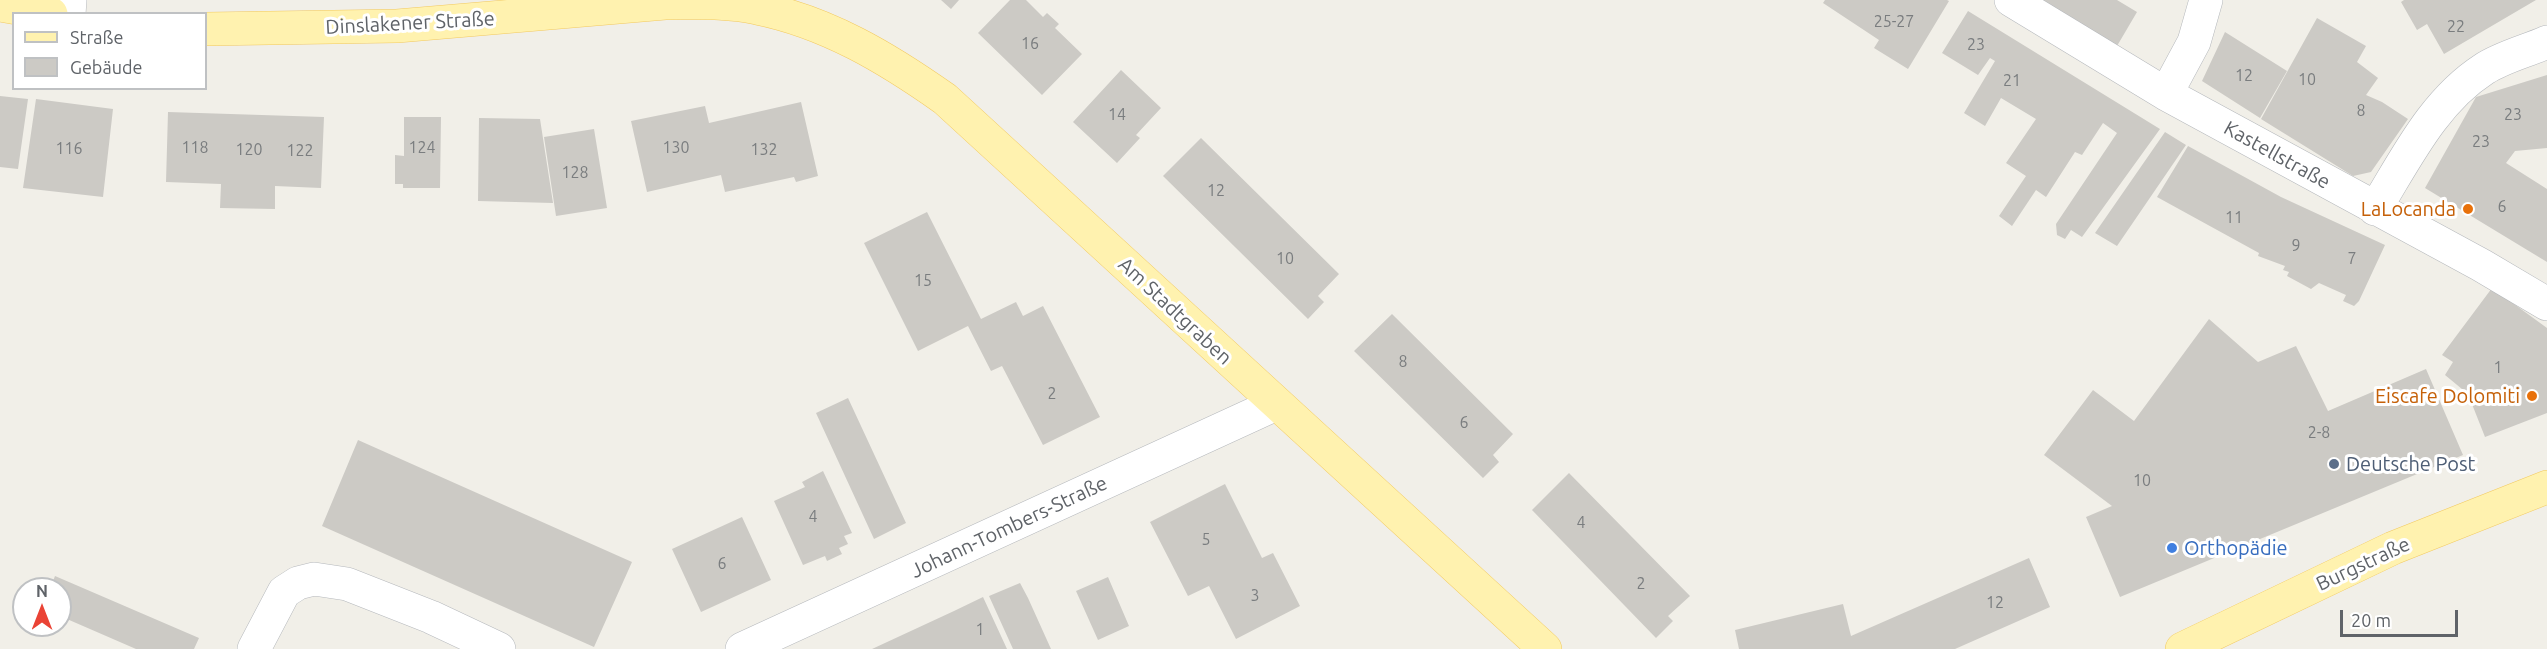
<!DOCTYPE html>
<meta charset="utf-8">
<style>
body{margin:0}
#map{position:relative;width:2547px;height:649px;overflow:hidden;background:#f1efe8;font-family:Ubuntu,sans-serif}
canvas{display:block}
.legend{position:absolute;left:12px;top:12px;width:195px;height:78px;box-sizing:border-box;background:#fff;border:2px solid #bfc1c3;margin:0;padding:8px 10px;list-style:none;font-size:18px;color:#5f6368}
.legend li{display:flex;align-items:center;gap:12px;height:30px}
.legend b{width:30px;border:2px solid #bfc1c3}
.north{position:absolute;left:12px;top:577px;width:60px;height:60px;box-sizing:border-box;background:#fff;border:2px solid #bfc1c3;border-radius:50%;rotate:0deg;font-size:16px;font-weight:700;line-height:24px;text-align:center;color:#5f6368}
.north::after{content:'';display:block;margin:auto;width:21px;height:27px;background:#ea4335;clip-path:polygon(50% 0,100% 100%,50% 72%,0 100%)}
.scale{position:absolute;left:2340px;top:610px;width:118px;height:27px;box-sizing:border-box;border:3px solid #5f6368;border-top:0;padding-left:8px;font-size:18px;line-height:21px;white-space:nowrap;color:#5f6368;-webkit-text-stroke:4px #fff;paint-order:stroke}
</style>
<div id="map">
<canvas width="2547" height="649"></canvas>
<ul class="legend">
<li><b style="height:8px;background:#fff2af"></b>Straße</li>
<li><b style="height:16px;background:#cccac5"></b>Gebäude</li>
</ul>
<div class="north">N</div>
<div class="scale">20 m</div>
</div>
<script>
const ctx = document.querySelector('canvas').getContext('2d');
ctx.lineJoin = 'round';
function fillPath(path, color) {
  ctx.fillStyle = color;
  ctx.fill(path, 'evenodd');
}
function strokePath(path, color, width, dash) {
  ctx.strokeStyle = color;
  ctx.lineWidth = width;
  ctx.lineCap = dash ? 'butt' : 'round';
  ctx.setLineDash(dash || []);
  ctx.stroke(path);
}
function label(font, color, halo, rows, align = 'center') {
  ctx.font = font + ' Ubuntu,sans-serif';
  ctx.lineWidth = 6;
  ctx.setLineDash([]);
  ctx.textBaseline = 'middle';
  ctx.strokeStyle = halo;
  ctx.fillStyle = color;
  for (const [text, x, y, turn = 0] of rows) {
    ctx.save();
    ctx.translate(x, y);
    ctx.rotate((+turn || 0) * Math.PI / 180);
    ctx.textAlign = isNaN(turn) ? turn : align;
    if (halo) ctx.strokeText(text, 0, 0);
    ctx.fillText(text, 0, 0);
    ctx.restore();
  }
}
fillPath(new Path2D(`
 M 941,0 L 959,0 L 951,9 Z
 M 1010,0 L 1026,0 L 1043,17 L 1047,13 L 1059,24 L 1055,28 L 1082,54 L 1042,95 L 978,33 Z
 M 1825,0 L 1947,0 L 1949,1 L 1908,69 L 1874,48 L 1879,40 L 1823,3 Z
 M 2041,0 L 2117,0 L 2137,12 L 2117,46 Z
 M 2404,0 L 2536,0 L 2444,54 L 2427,24 L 2417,30 L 2401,2 Z
 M 1968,11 L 2160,129 L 2082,237 L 2071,230 L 2065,239 L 2057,235 L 2056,224 L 2117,133 L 2103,123 L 2082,155 L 2075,152 L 2046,197 L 2036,190 L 2012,226 L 1999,216 L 2026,176 L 2006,163 L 2036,119 L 2001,98 L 1985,126 L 1964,113 L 1995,61 L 1990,58 L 1978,75 L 1942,53 Z
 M 2317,18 L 2366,46 L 2357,62 L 2378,78 L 2366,95 L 2382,102 L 2408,119 L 2371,172 L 2353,176 L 2261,119 Z
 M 2225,32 L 2287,71 L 2260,118 L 2202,81 Z
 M 1121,70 L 1161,108 L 1136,135 L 1140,138 L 1117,163 L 1073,122 Z
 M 2547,75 L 2547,148 L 2515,151 L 2506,163 L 2547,189 L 2547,262 L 2425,188 L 2476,97 Z
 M 0,96 L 28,99 L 18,169 L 0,167 Z
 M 36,99 L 113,109 L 103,197 L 23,188 Z
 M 801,102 L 818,176 L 796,182 L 794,177 L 725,192 L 721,175 L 647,192 L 631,121 L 705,106 L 709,123 Z
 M 168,112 L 324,117 L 321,188 L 275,186 L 275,209 L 220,208 L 221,184 L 166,182 Z
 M 404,117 L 441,117 L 440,188 L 403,188 L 403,184 L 395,184 L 395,155 L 404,156 Z
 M 479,118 L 540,119 L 553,203 L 478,201 Z
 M 594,129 L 607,208 L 556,216 L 544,137 Z
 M 2165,132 L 2186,145 L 2117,246 L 2095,233 Z
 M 1201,138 L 1339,274 L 1318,296 L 1324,302 L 1308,319 L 1163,176 Z
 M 2188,146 L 2281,197 L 2385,245 L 2359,301 L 2354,306 L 2343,301 L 2346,295 L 2319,283 L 2311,289 L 2287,276 L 2289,272 L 2283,270 L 2285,266 L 2258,256 L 2259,253 L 2157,197 Z
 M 927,212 L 981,319 L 1016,302 L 1023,316 L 1043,306 L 1100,417 L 1043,445 L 1002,366 L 991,371 L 968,326 L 918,351 L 864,243 Z
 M 2492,288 L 2547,328 L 2547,413 L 2485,437 L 2468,394 L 2445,375 L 2453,362 L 2442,355 Z
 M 1392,314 L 1513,434 L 1493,455 L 1499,462 L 1483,478 L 1354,351 Z
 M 2209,319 L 2258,362 L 2296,346 L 2328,411 L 2426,369 L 2463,455 L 2120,597 L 2086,517 L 2112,506 L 2044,455 L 2093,390 L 2134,421 Z
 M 848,398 L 906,523 L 874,539 L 816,413 Z
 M 358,440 L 632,562 L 594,647 L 322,526 Z
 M 823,471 L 852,533 L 844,536 L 848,544 L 839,548 L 842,554 L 827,561 L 825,556 L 803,565 L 774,501 L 805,487 L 802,482 Z
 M 1569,473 L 1690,596 L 1668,616 L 1673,621 L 1656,638 L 1532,510 Z
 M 1225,484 L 1262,558 L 1273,553 L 1300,606 L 1236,639 L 1209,586 L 1188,596 L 1150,522 Z
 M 742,517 L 771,580 L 701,612 L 672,549 Z
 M 2029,558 L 2050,607 L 1955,649 L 1739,649 L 1735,630 L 1843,604 L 1851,636 Z
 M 55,576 L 199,638 L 194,649 L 136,649 L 60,616 L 60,589 L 50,589 Z
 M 1108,577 L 1129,626 L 1098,640 L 1076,591 Z
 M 1020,583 L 1028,598 L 1051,649 L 1013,649 L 989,596 Z
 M 983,597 L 1007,649 L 872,649 L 954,611 Z`), '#cccac5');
const minor = new Path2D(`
 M 2011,0 L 2166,94 L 2481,265 L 2547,304
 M 69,14 L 70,0
 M 2166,94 L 2194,42 L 2206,0
 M 2375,209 C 2406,159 2433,102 2484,69 C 2502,57 2527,51 2547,42
 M 254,649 L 284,592 L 298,583 L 314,579 L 347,584 L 431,617 L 499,649
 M 742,649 L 1276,404`);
const major = new Path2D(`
 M 0,5 L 51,14
 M 206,29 L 397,26 L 665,3 C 695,3 727,1 757,8 C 827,22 887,58 945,99 L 1545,649
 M 2182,649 L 2393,548 L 2547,487`);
strokePath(minor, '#b5b8bc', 34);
strokePath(major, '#f2c960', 34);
strokePath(minor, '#fff', 33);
strokePath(major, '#fff2af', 33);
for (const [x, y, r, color] of [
 [2468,209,6,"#e8710a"],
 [2532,396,6,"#e8710a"],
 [2334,464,6,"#5c6f8a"],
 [2172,548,6,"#3f7fe0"]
]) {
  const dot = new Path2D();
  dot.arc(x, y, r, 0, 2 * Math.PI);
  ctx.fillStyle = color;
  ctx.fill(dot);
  strokePath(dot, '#fff', 2);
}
label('16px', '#7a7d7f', null, [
 ["25-27",1894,22],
 ["22",2456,27],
 ["16",1030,44],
 ["23",1976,45],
 ["12",2244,76],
 ["10",2307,80],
 ["21",2012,81],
 ["8",2361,111],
 ["14",1117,115],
 ["23",2513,115],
 ["23",2481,142],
 ["118",195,148],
 ["124",422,148],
 ["130",676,148],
 ["116",69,149],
 ["120",249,150],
 ["132",764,150],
 ["122",300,151],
 ["128",575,173],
 ["12",1216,191],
 ["6",2502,207],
 ["11",2234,218],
 ["9",2296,246],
 ["10",1285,259],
 ["7",2352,259],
 ["15",923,281],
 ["8",1403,362],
 ["1",2498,368],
 ["2",1052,394],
 ["6",1464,423],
 ["2-8",2319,433],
 ["10",2142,481],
 ["4",813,517],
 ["4",1581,523],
 ["5",1206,540],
 ["6",722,564],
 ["2",1641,584],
 ["3",1255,596],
 ["12",1995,603],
 ["1",980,630]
]);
label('20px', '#5f6368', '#fff', [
 ["Dinslakener Straße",410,23,-3],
 ["Kastellstraße",2277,155,29],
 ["Am Stadtgraben",1175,311,43],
 ["Johann-Tombers-Straße",1009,527,-25],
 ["Burgstraße",2363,564,-25]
]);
label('20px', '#c56008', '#fff', [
 ["LaLocanda",2456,209],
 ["Eiscafe Dolomiti",2520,396]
], 'right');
label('20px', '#4e5e75', '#fff', [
 ["Deutsche Post",2346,464]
], 'left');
label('20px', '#366cbe', '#fff', [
 ["Orthopädie",2184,548]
], 'left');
</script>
